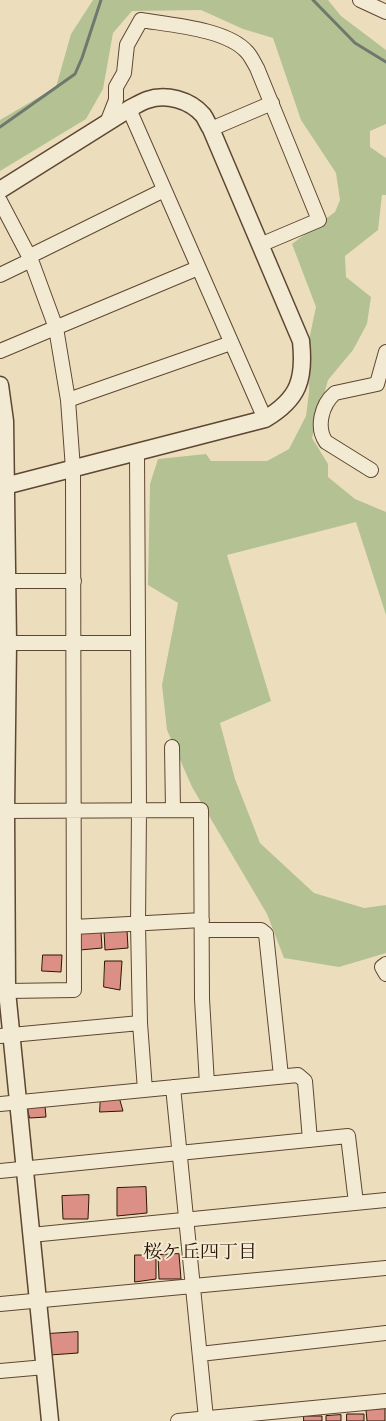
<!DOCTYPE html>
<meta charset="utf-8">
<style>
body{margin:0}
canvas{display:block;background:#ecdebc}
</style>
<canvas width="386" height="1421"></canvas>
<script>
const ctx = document.querySelector('canvas').getContext('2d');
ctx.lineJoin = 'round';
function fillPath(path, color) {
  ctx.fillStyle = color;
  ctx.fill(path, 'evenodd');
}
function strokePath(path, color, width, dash) {
  ctx.strokeStyle = color;
  ctx.lineWidth = width;
  ctx.lineCap = dash ? 'butt' : 'round';
  ctx.setLineDash(dash || []);
  ctx.stroke(path);
}
function label(font, color, halo, rows, align = 'center') {
  ctx.font = font + ' "IM FELL DW Pica","Noto Serif JP",serif';
  ctx.lineWidth = 4;
  ctx.setLineDash([]);
  ctx.textBaseline = 'middle';
  ctx.strokeStyle = halo;
  ctx.fillStyle = color;
  for (const [text, x, y, turn = 0] of rows) {
    ctx.save();
    ctx.translate(x, y);
    ctx.rotate((+turn || 0) * Math.PI / 180);
    ctx.textAlign = isNaN(turn) ? turn : align;
    if (halo) ctx.strokeText(text, 0, 0);
    ctx.fillText(text, 0, 0);
    ctx.restore();
  }
}
fillPath(new Path2D(`
 M 93,0 L 328,0 L 341,16 L 386,50 L 386,124 L 370,131 L 370,147 L 386,158 L 386,195 L 382,195 L 378,230 L 345,256 L 346,277 L 371,297 L 367,324 L 353,350 L 328,380 L 312,438 L 328,464 L 328,477 L 355,499 L 386,512 L 386,615 L 356,522 L 227,555 L 271,701 L 220,723 L 235,779 L 260,843 L 314,893 L 364,908 L 386,905 L 386,953 L 339,967 L 284,958 L 267,914 L 192,787 L 167,730 L 162,685 L 178,603 L 148,585 L 150,484 L 158,459 L 206,454 L 211,461 L 267,461 L 289,449 L 306,416 L 309,392 L 310,335 L 316,307 L 292,244 L 335,212 L 340,200 L 336,173 L 301,120 L 273,38 L 243,29 L 201,10 L 132,11 L 113,33 L 103,89 L 86,119 L 0,171 L 0,120 L 56,87 L 71,34 Z`), '#b4c293');
strokePath(new Path2D(`
 M 313,0 L 355,43 L 386,62
 M 0,127 L 75,74 L 82,58 L 101,0`), '#6e796d', 3);
const building = new Path2D(`
 M 127,930 L 128,948 L 105,950 L 104,931 Z
 M 80,932 L 101,932 L 102,948 L 80,950 Z
 M 43,955 L 62,955 L 61,972 L 42,971 Z
 M 105,961 L 122,961 L 120,990 L 104,987 Z
 M 101,1094 L 119,1097 L 123,1111 L 100,1112 Z
 M 27,1106 L 45,1106 L 46,1117 L 30,1118 Z
 M 146,1187 L 147,1213 L 117,1216 L 117,1188 Z
 M 89,1195 L 88,1219 L 63,1219 L 62,1196 Z
 M 179,1254 L 181,1279 L 159,1279 L 158,1255 Z
 M 135,1255 L 156,1255 L 156,1279 L 135,1282 Z
 M 78,1332 L 78,1353 L 50,1355 L 47,1334 Z
 M 385,1409 L 385,1421 L 367,1421 L 366,1410 Z
 M 347,1414 L 364,1414 L 364,1421 L 347,1421 Z
 M 341,1415 L 341,1421 L 326,1421 L 326,1416 Z
 M 304,1416 L 322,1416 L 322,1421 L 304,1421 Z`);
fillPath(building, '#dc8f84');
strokePath(building, '#2d1504', 1);
const minor = new Path2D(`
 M 360,0 L 386,12
 M 129,109 L 265,419
 M 107,123 L 116,100 L 116,87 L 124,73 L 127,45 L 141,20 C 171,25 227,29 247,52 C 251,56 254,63 257,68 L 319,220 L 260,245
 M 211,129 L 272,103
 M 0,201 L 31,260 L 56,328 L 68,400 L 73,469 L 74,990 L 7,991
 M 30,256 L 164,190
 M 0,275 L 31,260
 M 0,351 L 198,268
 M 68,400 L 231,343
 M 371,470 L 326,442 C 316,428 321,405 335,393 L 377,384 L 386,352
 M 7,581 L 74,581
 M 0,643 L 138,643
 M 172,747 L 173,810
 M 0,811 L 201,810 L 202,999 L 207,1084
 M 74,927 L 202,920
 M 202,930 L 261,930 L 266,934 L 281,1076
 M 386,964 L 382,967 L 386,974
 M 140,1023 L 145,1090
 M 0,1036 L 140,1023 L 138,924 L 139,810 L 137,453
 M 173,1087 L 206,1418
 M 0,1104 L 298,1075 L 305,1081 L 310,1140
 M 0,1171 L 348,1136 L 356,1203
 M 31,1235 L 386,1200
 M 0,1304 L 386,1268
 M 200,1354 L 386,1333
 M 0,1371 L 45,1367
 M 178,1421 L 386,1401`);
const tertiary = new Path2D(`
 M 0,190 L 129,109 C 135,106 141,102 147,100 C 166,93 190,100 203,115 C 206,119 208,125 211,129 L 301,341 C 305,379 299,399 265,419 L 5,486
 M 0,385 L 5,421 L 8,643 L 6,811 L 7,991 L 50,1421`);
strokePath(minor, '#5d4732', 16);
strokePath(tertiary, '#5d4732', 19);
strokePath(minor, '#f3ead3', 14);
strokePath(tertiary, '#f3ead3', 16);
label('19px', '#2d1504', '#f3ead3', [
 ["桜ケ丘四丁目",200,1254]
]);
</script>
